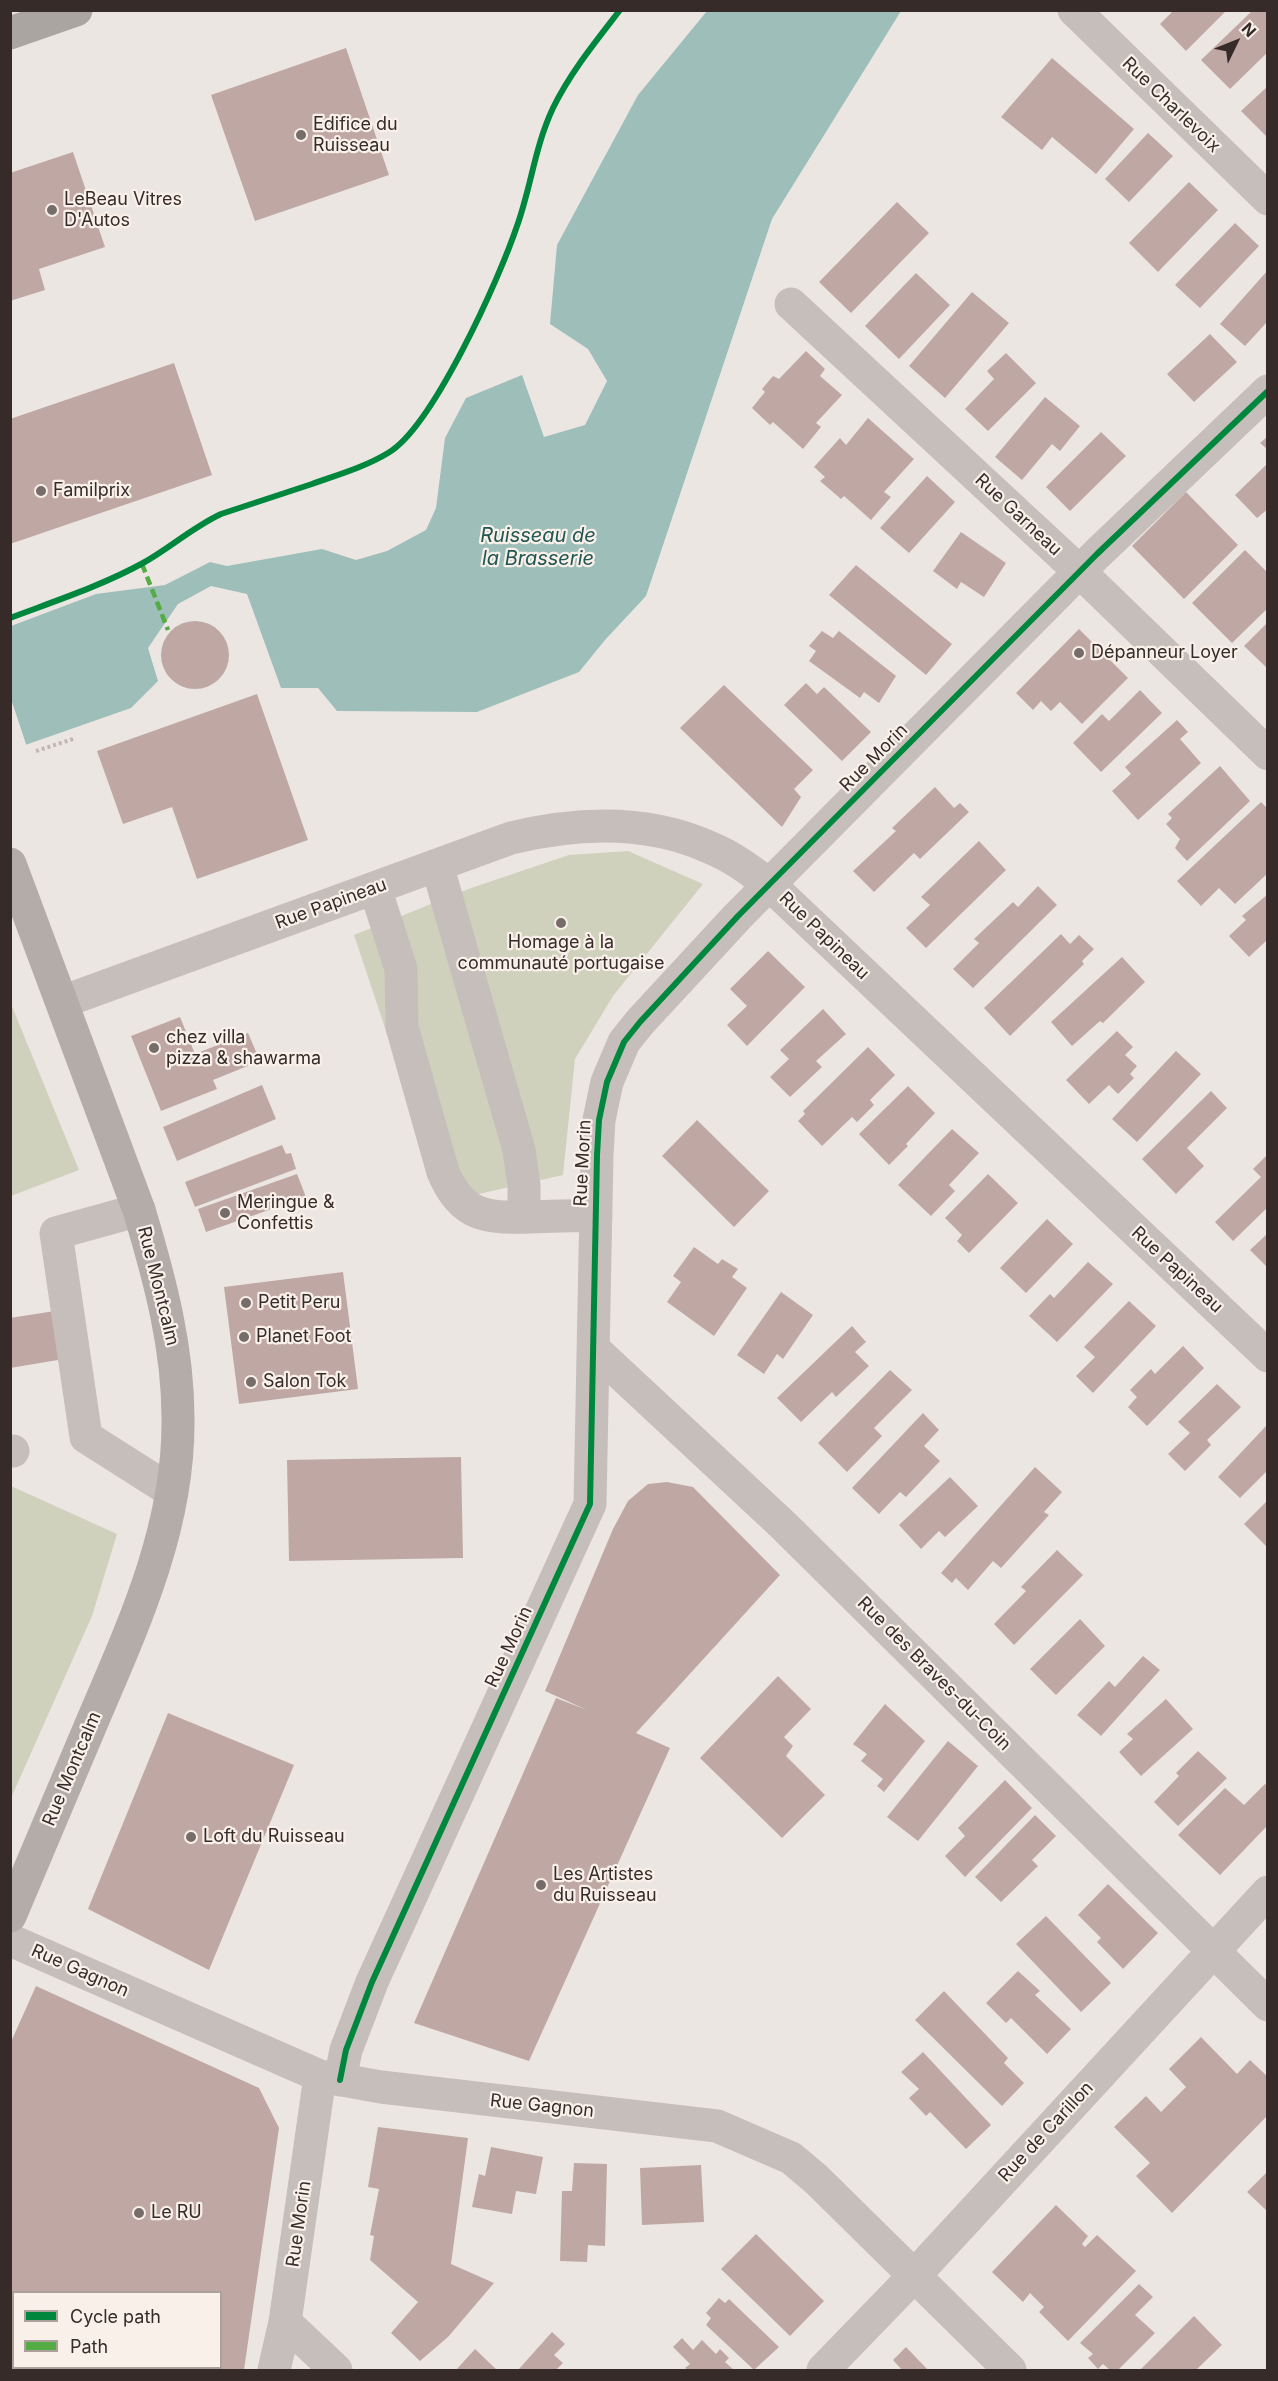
<!DOCTYPE html>
<meta charset="utf-8">
<style>
body{margin:0}
#map{position:relative;width:1278px;height:2381px;overflow:hidden;background:#ece6e2;font-family:Inter,sans-serif}
canvas{display:block}
.frame{position:absolute;inset:0;border:12px solid #362b29;pointer-events:none}
.legend{position:absolute;left:12px;top:2291px;width:210px;height:78px;box-sizing:border-box;background:#f9f0e9;border:2px solid #aba19c;margin:0;padding:8px 10px;list-style:none;font-size:18px;color:#362b29}
.legend li{display:flex;align-items:center;gap:12px;height:30px}
.legend b{width:30px;border:2px solid #aba19c}
.north{position:absolute;left:1206px;top:12px;width:60px;height:60px;-webkit-text-stroke:4px #f9f0e9;paint-order:stroke;rotate:47deg;font-size:16px;font-weight:700;line-height:24px;text-align:center;color:#362b29}
.north::after{content:'';display:block;margin:auto;width:21px;height:27px;background:#362b29;clip-path:polygon(50% 0,100% 100%,50% 72%,0 100%)}
</style>
<div id="map">
<canvas width="1278" height="2381"></canvas>
<div class="frame"></div>
<ul class="legend">
<li><b style="height:8px;background:#00873e"></b>Cycle path</li>
<li><b style="height:8px;background:#55ab44"></b>Path</li>
</ul>
<div class="north">N</div>
</div>
<script>
const ctx = document.querySelector('canvas').getContext('2d');
ctx.lineJoin = 'round';
function fillPath(path, color) {
  ctx.fillStyle = color;
  ctx.fill(path, 'evenodd');
}
function strokePath(path, color, width, dash) {
  ctx.strokeStyle = color;
  ctx.lineWidth = width;
  ctx.lineCap = dash ? 'butt' : 'round';
  ctx.setLineDash(dash || []);
  ctx.stroke(path);
}
function label(font, color, halo, rows, align = 'center') {
  ctx.font = font + ' Inter,sans-serif';
  ctx.lineWidth = 4.5;
  ctx.setLineDash([]);
  ctx.textBaseline = 'middle';
  ctx.strokeStyle = halo;
  ctx.fillStyle = color;
  for (const [text, x, y, turn = 0] of rows) {
    ctx.save();
    ctx.translate(x, y);
    ctx.rotate((+turn || 0) * Math.PI / 180);
    ctx.textAlign = isNaN(turn) ? turn : align;
    if (halo) ctx.strokeText(text, 0, 0);
    ctx.fillText(text, 0, 0);
    ctx.restore();
  }
}
fillPath(new Path2D(`
 M 628,851 L 703,884 L 613,996 L 575,1059 L 563,1175 L 443,1202 L 354,935 L 471,888 L 569,855 Z
 M 11,1004 L 79,1170 L 11,1196 L 10,1196 Z
 M 11,1486 L 117,1534 L 92,1616 L 11,1798 Z`), '#cfd1bc');
fillPath(new Path2D(`
 M 707,11 L 901,11 L 772,219 L 646,596 L 605,640 L 579,672 L 477,712 L 337,711 L 318,688 L 281,688 L 247,594 L 211,586 L 178,604 L 148,648 L 158,681 L 131,708 L 11,750 L 11,626 L 96,594 L 165,585 L 210,562 L 227,566 L 322,549 L 356,560 L 387,551 L 426,530 L 436,508 L 445,438 L 466,398 L 522,375 L 544,437 L 585,425 L 607,381 L 588,349 L 550,324 L 557,245 L 638,95 Z`), '#9ebeba');
fillPath(new Path2D(`
 M 11,699 L 27,747 L 11,753 L 10,753 Z`), '#ece6e2');
fillPath(new Path2D(`
 M 1174,10 L 1227,10 L 1186,51 L 1160,24 Z
 M 1253,10 L 1268,10 L 1268,52 L 1230,89 L 1201,60 Z
 M 346,48 L 389,175 L 255,221 L 211,95 Z
 M 1052,58 L 1134,129 L 1096,174 L 1052,137 L 1042,150 L 1001,117 Z
 M 1268,86 L 1268,138 L 1241,111 Z
 M 1148,133 L 1173,156 L 1129,202 L 1105,179 Z
 M 73,152 L 105,247 L 39,269 L 45,290 L 10,301 L 10,173 Z
 M 1189,182 L 1218,210 L 1158,272 L 1129,243 Z
 M 897,202 L 929,233 L 851,313 L 819,282 Z
 M 1235,223 L 1259,246 L 1200,308 L 1175,285 Z
 M 1268,270 L 1268,321 L 1245,346 L 1220,324 Z
 M 916,273 L 950,305 L 899,359 L 865,326 Z
 M 972,292 L 1009,323 L 945,398 L 909,366 Z
 M 1210,334 L 1237,362 L 1194,402 L 1167,374 Z
 M 806,351 L 825,369 L 820,376 L 842,395 L 816,423 L 821,427 L 803,449 L 773,422 L 770,425 L 752,408 L 765,392 L 762,389 L 773,376 L 779,379 Z
 M 1006,353 L 1036,383 L 988,431 L 965,409 L 994,379 L 987,371 Z
 M 174,363 L 212,475 L 10,544 L 10,419 Z
 M 1045,397 L 1080,426 L 1060,451 L 1052,444 L 1022,480 L 995,457 Z
 M 868,418 L 914,459 L 884,492 L 891,497 L 871,520 L 844,496 L 841,499 L 820,481 L 825,477 L 814,467 L 840,438 L 846,445 Z
 M 1101,432 L 1126,456 L 1070,511 L 1046,487 Z
 M 1268,436 L 1268,450 L 1260,443 Z
 M 1268,463 L 1268,509 L 1257,518 L 1235,495 Z
 M 927,476 L 955,502 L 909,553 L 880,528 Z
 M 1186,492 L 1238,545 L 1184,599 L 1132,546 Z
 M 961,532 L 1006,563 L 984,597 L 961,582 L 957,589 L 933,571 Z
 M 1245,550 L 1268,573 L 1268,608 L 1232,643 L 1192,603 Z
 M 856,565 L 952,644 L 926,675 L 829,595 Z
 M161 655a34 34 0 1 1 68 0a34 34 0 1 1-68 0Z
 M 1268,622 L 1268,669 L 1244,646 Z
 M 1079,629 L 1128,678 L 1082,724 L 1060,702 L 1051,711 L 1041,701 L 1033,710 L 1016,693 Z
 M 822,631 L 833,638 L 839,631 L 896,676 L 879,703 L 864,692 L 860,698 L 809,661 L 816,651 L 809,646 Z
 M 806,683 L 817,694 L 824,687 L 871,732 L 842,761 L 784,705 Z
 M 724,685 L 813,770 L 794,789 L 801,797 L 782,827 L 680,728 Z
 M 1140,690 L 1162,713 L 1101,772 L 1073,743 L 1102,714 L 1109,721 Z
 M 257,694 L 308,840 L 197,879 L 172,807 L 123,824 L 97,751 Z
 M 1177,720 L 1188,732 L 1180,739 L 1201,763 L 1138,820 L 1112,791 L 1131,774 L 1125,767 Z
 M 1220,766 L 1250,801 L 1187,861 L 1175,848 L 1180,839 L 1166,824 L 1172,818 L 1168,814 Z
 M 935,787 L 954,808 L 960,803 L 969,812 L 920,859 L 914,853 L 874,892 L 853,871 L 896,831 L 892,828 Z
 M 1261,802 L 1268,809 L 1268,873 L 1235,904 L 1219,888 L 1201,906 L 1177,881 Z
 M 979,841 L 1006,870 L 926,948 L 906,928 L 930,905 L 921,897 Z
 M 1038,886 L 1057,905 L 973,988 L 953,969 L 979,943 L 974,939 L 1013,902 L 1018,907 Z
 M 1268,894 L 1268,943 L 1266,941 L 1249,957 L 1229,936 L 1246,920 L 1242,916 Z
 M 1061,934 L 1070,944 L 1079,935 L 1094,949 L 1082,961 L 1084,964 L 1010,1036 L 984,1008 Z
 M 768,951 L 805,987 L 747,1046 L 727,1025 L 747,1006 L 730,989 Z
 M 1122,957 L 1145,982 L 1103,1023 L 1100,1021 L 1072,1046 L 1051,1022 Z
 M 823,1009 L 846,1034 L 816,1061 L 822,1067 L 790,1097 L 770,1077 L 789,1059 L 780,1050 Z
 M 180,1017 L 195,1054 L 248,1033 L 260,1061 L 213,1080 L 217,1089 L 161,1111 L 131,1036 Z
 M 1117,1031 L 1133,1047 L 1125,1055 L 1137,1066 L 1130,1074 L 1134,1078 L 1118,1094 L 1109,1085 L 1089,1104 L 1066,1080 Z
 M 868,1047 L 895,1075 L 870,1100 L 874,1105 L 857,1122 L 852,1117 L 822,1146 L 798,1121 L 805,1114 L 803,1111 Z
 M 1176,1051 L 1201,1074 L 1137,1142 L 1112,1119 Z
 M 262,1085 L 276,1119 L 177,1161 L 163,1127 Z
 M 908,1086 L 935,1113 L 906,1144 L 908,1146 L 889,1165 L 859,1134 Z
 M 1211,1091 L 1227,1108 L 1187,1148 L 1204,1166 L 1176,1194 L 1142,1159 Z
 M 697,1120 L 769,1191 L 734,1227 L 662,1156 Z
 M 952,1129 L 979,1153 L 949,1185 L 955,1191 L 931,1216 L 898,1185 Z
 M 282,1145 L 286,1154 L 291,1153 L 296,1169 L 195,1207 L 185,1182 Z
 M 1268,1154 L 1268,1207 L 1233,1241 L 1215,1222 L 1261,1177 L 1253,1169 Z
 M 297,1174 L 306,1197 L 206,1232 L 198,1209 Z
 M 988,1174 L 1018,1203 L 969,1253 L 957,1241 L 962,1235 L 945,1218 Z
 M 1047,1219 L 1073,1244 L 1026,1293 L 1000,1268 Z
 M 1268,1233 L 1268,1268 L 1250,1250 Z
 M 694,1247 L 718,1264 L 722,1259 L 738,1269 L 732,1277 L 747,1288 L 714,1336 L 667,1302 L 681,1282 L 673,1276 Z
 M 1088,1262 L 1113,1284 L 1057,1342 L 1029,1316 L 1050,1294 L 1054,1298 Z
 M 343,1272 L 358,1389 L 239,1404 L 224,1287 Z
 M 781,1292 L 813,1315 L 783,1359 L 777,1354 L 764,1374 L 737,1355 Z
 M 1129,1301 L 1156,1326 L 1093,1393 L 1076,1376 L 1095,1357 L 1084,1347 Z
 M 61,1310 L 70,1358 L 10,1368 L 10,1318 Z
 M 852,1326 L 866,1342 L 855,1352 L 869,1366 L 836,1397 L 832,1392 L 801,1422 L 777,1398 Z
 M 1183,1346 L 1204,1368 L 1147,1426 L 1128,1407 L 1137,1397 L 1130,1390 L 1151,1369 L 1155,1374 Z
 M 890,1370 L 912,1390 L 874,1428 L 882,1436 L 847,1472 L 818,1443 Z
 M 1217,1384 L 1241,1407 L 1207,1440 L 1211,1445 L 1185,1471 L 1168,1454 L 1190,1433 L 1178,1422 Z
 M 923,1413 L 939,1430 L 924,1446 L 940,1461 L 906,1497 L 900,1492 L 879,1514 L 852,1488 Z
 M 1266,1426 L 1268,1470 L 1240,1498 L 1218,1477 Z
 M 461,1457 L 463,1558 L 289,1561 L 287,1460 Z
 M 1035,1467 L 1062,1492 L 1044,1512 L 1049,1515 L 1001,1568 L 993,1561 L 968,1590 L 956,1578 L 952,1583 L 941,1573 Z
 M 950,1477 L 978,1506 L 945,1537 L 939,1531 L 921,1549 L 899,1525 Z
 M 667,1482 L 693,1487 L 780,1575 L 636,1733 L 670,1748 L 529,2061 L 414,2023 L 556,1698 L 587,1710 L 545,1691 L 613,1529 L 628,1501 L 648,1484 Z
 M 1268,1500 L 1268,1548 L 1244,1524 Z
 M 1057,1550 L 1083,1575 L 1014,1645 L 994,1624 L 1026,1591 L 1021,1587 Z
 M 1080,1619 L 1105,1646 L 1056,1695 L 1030,1669 Z
 M 1143,1656 L 1160,1670 L 1101,1736 L 1077,1715 L 1109,1681 L 1115,1687 Z
 M 778,1676 L 811,1709 L 784,1737 L 793,1746 L 786,1756 L 825,1795 L 782,1838 L 700,1758 Z
 M 1166,1699 L 1193,1729 L 1141,1776 L 1119,1752 L 1133,1739 L 1127,1734 Z
 M 885,1704 L 925,1741 L 884,1792 L 877,1786 L 883,1779 L 861,1761 L 867,1754 L 853,1744 Z
 M 168,1713 L 294,1765 L 209,1970 L 88,1909 Z
 M 948,1741 L 978,1766 L 918,1841 L 887,1817 Z
 M 1198,1751 L 1227,1778 L 1178,1826 L 1154,1802 L 1179,1776 L 1176,1773 Z
 M 1005,1780 L 1032,1808 L 965,1877 L 945,1856 L 965,1836 L 958,1828 Z
 M 1265,1784 L 1268,1786 L 1268,1825 L 1220,1875 L 1178,1835 L 1225,1788 L 1244,1805 Z
 M 1035,1815 L 1056,1836 L 1032,1860 L 1038,1866 L 1001,1902 L 975,1877 Z
 M 1108,1884 L 1158,1933 L 1123,1969 L 1097,1942 L 1101,1938 L 1078,1915 Z
 M 1046,1916 L 1111,1983 L 1081,2012 L 1016,1944 Z
 M 1018,1971 L 1040,1991 L 1035,1995 L 1071,2029 L 1047,2054 L 1011,2018 L 1006,2023 L 986,2003 Z
 M 36,1986 L 259,2088 L 279,2128 L 244,2370 L 10,2370 L 10,2044 ZM 14,2292 L 220,2292 L 220,2368 L 14,2368 Z
 M 944,1991 L 1008,2058 L 1004,2063 L 1024,2083 L 1002,2106 L 915,2020 Z
 M 1201,2037 L 1237,2074 L 1250,2060 L 1268,2077 L 1268,2115 L 1172,2213 L 1136,2176 L 1150,2163 L 1114,2127 L 1146,2096 L 1161,2112 L 1186,2087 L 1169,2069 Z
 M 923,2052 L 991,2125 L 966,2149 L 930,2112 L 926,2116 L 909,2098 L 919,2089 L 901,2072 Z
 M 378,2127 L 468,2138 L 451,2264 L 494,2283 L 448,2337 L 420,2361 L 391,2333 L 418,2302 L 370,2260 L 374,2236 L 370,2235 L 379,2189 L 368,2187 Z
 M 491,2147 L 543,2157 L 536,2194 L 516,2191 L 512,2214 L 472,2207 L 479,2174 L 485,2176 Z
 M 574,2163 L 607,2164 L 605,2246 L 588,2245 L 587,2262 L 560,2261 L 562,2191 L 572,2191 Z
 M 701,2165 L 704,2222 L 642,2225 L 640,2168 Z
 M 1268,2171 L 1268,2212 L 1247,2192 Z
 M 1056,2205 L 1088,2236 L 1082,2244 L 1085,2247 L 1097,2235 L 1136,2271 L 1068,2341 L 1039,2312 L 1044,2307 L 1030,2293 L 1023,2302 L 992,2272 Z
 M 756,2234 L 824,2301 L 790,2336 L 721,2269 Z
 M 1139,2284 L 1153,2297 L 1135,2315 L 1155,2333 L 1118,2370 L 1110,2370 L 1103,2364 L 1098,2369 L 1088,2358 L 1093,2354 L 1080,2343 Z
 M 719,2298 L 725,2303 L 729,2299 L 779,2347 L 754,2370 L 706,2325 L 711,2318 L 706,2313 Z
 M 1194,2316 L 1222,2345 L 1196,2370 L 1140,2370 Z
 M 552,2332 L 565,2344 L 554,2355 L 563,2363 L 556,2370 L 518,2370 Z
 M 682,2338 L 693,2350 L 702,2340 L 716,2354 L 720,2349 L 729,2358 L 725,2362 L 734,2370 L 688,2370 L 685,2368 L 690,2364 L 673,2347 Z
 M 906,2347 L 928,2370 L 902,2370 L 893,2360 Z
 M 475,2349 L 497,2370 L 456,2370 Z`), '#bfa8a4');
strokePath(new Path2D(`
 M 36,751 L 73,739`), '#beb7b3', 4, [3, 3]);
strokePath(new Path2D(`
 M 1074,10 L 1268,199
 M 791,304 L 1080,572 L 1268,754
 M 437,865 L 519,1150 L 524,1185 L 524,1217
 M 375,888 L 401,969 L 402,1027 L 443,1172 C 462,1217 486,1218 530,1217 C 552,1216 574,1216 596,1215
 M 62,1002 L 511,838 C 577,822 648,819 711,848 C 733,857 751,871 770,885 L 1268,1356
 M 139,1210 L 56,1233 L 86,1437 L 171,1491
 M 595,1350 L 783,1525 L 1268,2005
 M 10,1451 L 13,1451
 M 10,1940 L 320,2076 L 381,2087 L 717,2126 L 791,2158 L 816,2179 L 1010,2370
 M 340,2080 L 346,2050 L 372,1982 L 590,1504 L 597,1155 L 599,1120 L 607,1082 L 624,1042 L 640,1022 L 738,916 L 1097,554 L 1268,391
 M 285,2322 L 336,2370
 M 274,2370 L 285,2322 L 320,2076
 M 823,2370 L 915,2275 L 1268,1892`), '#c6beba', 33);
strokePath(new Path2D(`
 M 10,864 L 139,1210 C 160,1280 179,1350 178,1424 C 178,1527 135,1622 95,1715 C 67,1782 39,1849 10,1916`), '#b4aca9', 33);
strokePath(new Path2D(`
 M 10,33 L 76,10`), '#aba5a1', 33);
strokePath(new Path2D(`
 M 142,564 L 168,630`), '#55ab44', 4.5, [9, 4.5]);
strokePath(new Path2D(`
 M 10,618 C 55,601 101,586 143,563 C 170,548 193,527 221,514 C 251,504 282,494 312,484 C 337,475 365,467 388,453 C 433,427 500,277 517,226 C 531,187 535,146 553,108 C 570,73 596,41 620,10
 M 340,2080 L 346,2050 L 372,1982 L 590,1504 L 597,1155 L 599,1120 L 607,1082 L 624,1042 L 640,1022 L 738,916 L 1097,554 L 1268,391`), '#00873e', 6);
for (const [x, y, r, color] of [
 [301,135,6,"#766c6a"],
 [52,210,6,"#766c6a"],
 [41,491,6,"#766c6a"],
 [1079,653,6,"#766c6a"],
 [561,923,6,"#766c6a"],
 [154,1048,6,"#766c6a"],
 [225,1213,6,"#766c6a"],
 [246,1303,6,"#766c6a"],
 [244,1337,6,"#766c6a"],
 [251,1382,6,"#766c6a"],
 [191,1837,6,"#766c6a"],
 [541,1885,6,"#766c6a"],
 [139,2213,6,"#766c6a"]
]) {
  const dot = new Path2D();
  dot.arc(x, y, r, 0, 2 * Math.PI);
  ctx.fillStyle = color;
  ctx.fill(dot);
  strokePath(dot, '#f9f0e9', 2);
}
label('18px', '#362b29', '#f9f0e9', [
 ["Rue Charlevoix",1171,105,44],
 ["Rue Garneau",1018,515,43],
 ["Rue Morin",874,758,-45],
 ["Rue Papineau",331,904,-20],
 ["Rue Papineau",824,936,44],
 ["Rue Morin",583,1163,-87],
 ["Rue Papineau",1177,1270,43],
 ["Rue Montcalm",158,1286,76],
 ["Rue Morin",509,1647,-65],
 ["Rue des Braves-du-Coin",934,1674,45],
 ["Rue Montcalm",72,1769,-67],
 ["Rue Gagnon",80,1971,24],
 ["Rue Gagnon",542,2106,6],
 ["Rue de Carillon",1046,2132,-47],
 ["Rue Morin",299,2224,-82]
]);
label('18px', '#362b29', '#f9f0e9', [
 ["Edifice du",313,125],
 ["Ruisseau",313,146],
 ["LeBeau Vitres",64,200],
 ["D'Autos",64,221],
 ["Familprix",53,491],
 ["Dépanneur Loyer",1091,653],
 ["Homage à la",561,943,"center"],
 ["communauté portugaise",561,964,"center"],
 ["chez villa",166,1038],
 ["pizza & shawarma",166,1059],
 ["Meringue &",237,1203],
 ["Confettis",237,1224],
 ["Petit Peru",258,1303],
 ["Planet Foot",256,1337],
 ["Salon Tok",263,1382],
 ["Loft du Ruisseau",203,1837],
 ["Les Artistes",553,1875],
 ["du Ruisseau",553,1896],
 ["Le RU",151,2213]
], 'left');
label('italic 20px', '#205653', '#f9f0e9', [
 ["Ruisseau de",538,536],
 ["la Brasserie",538,559]
]);
</script>
